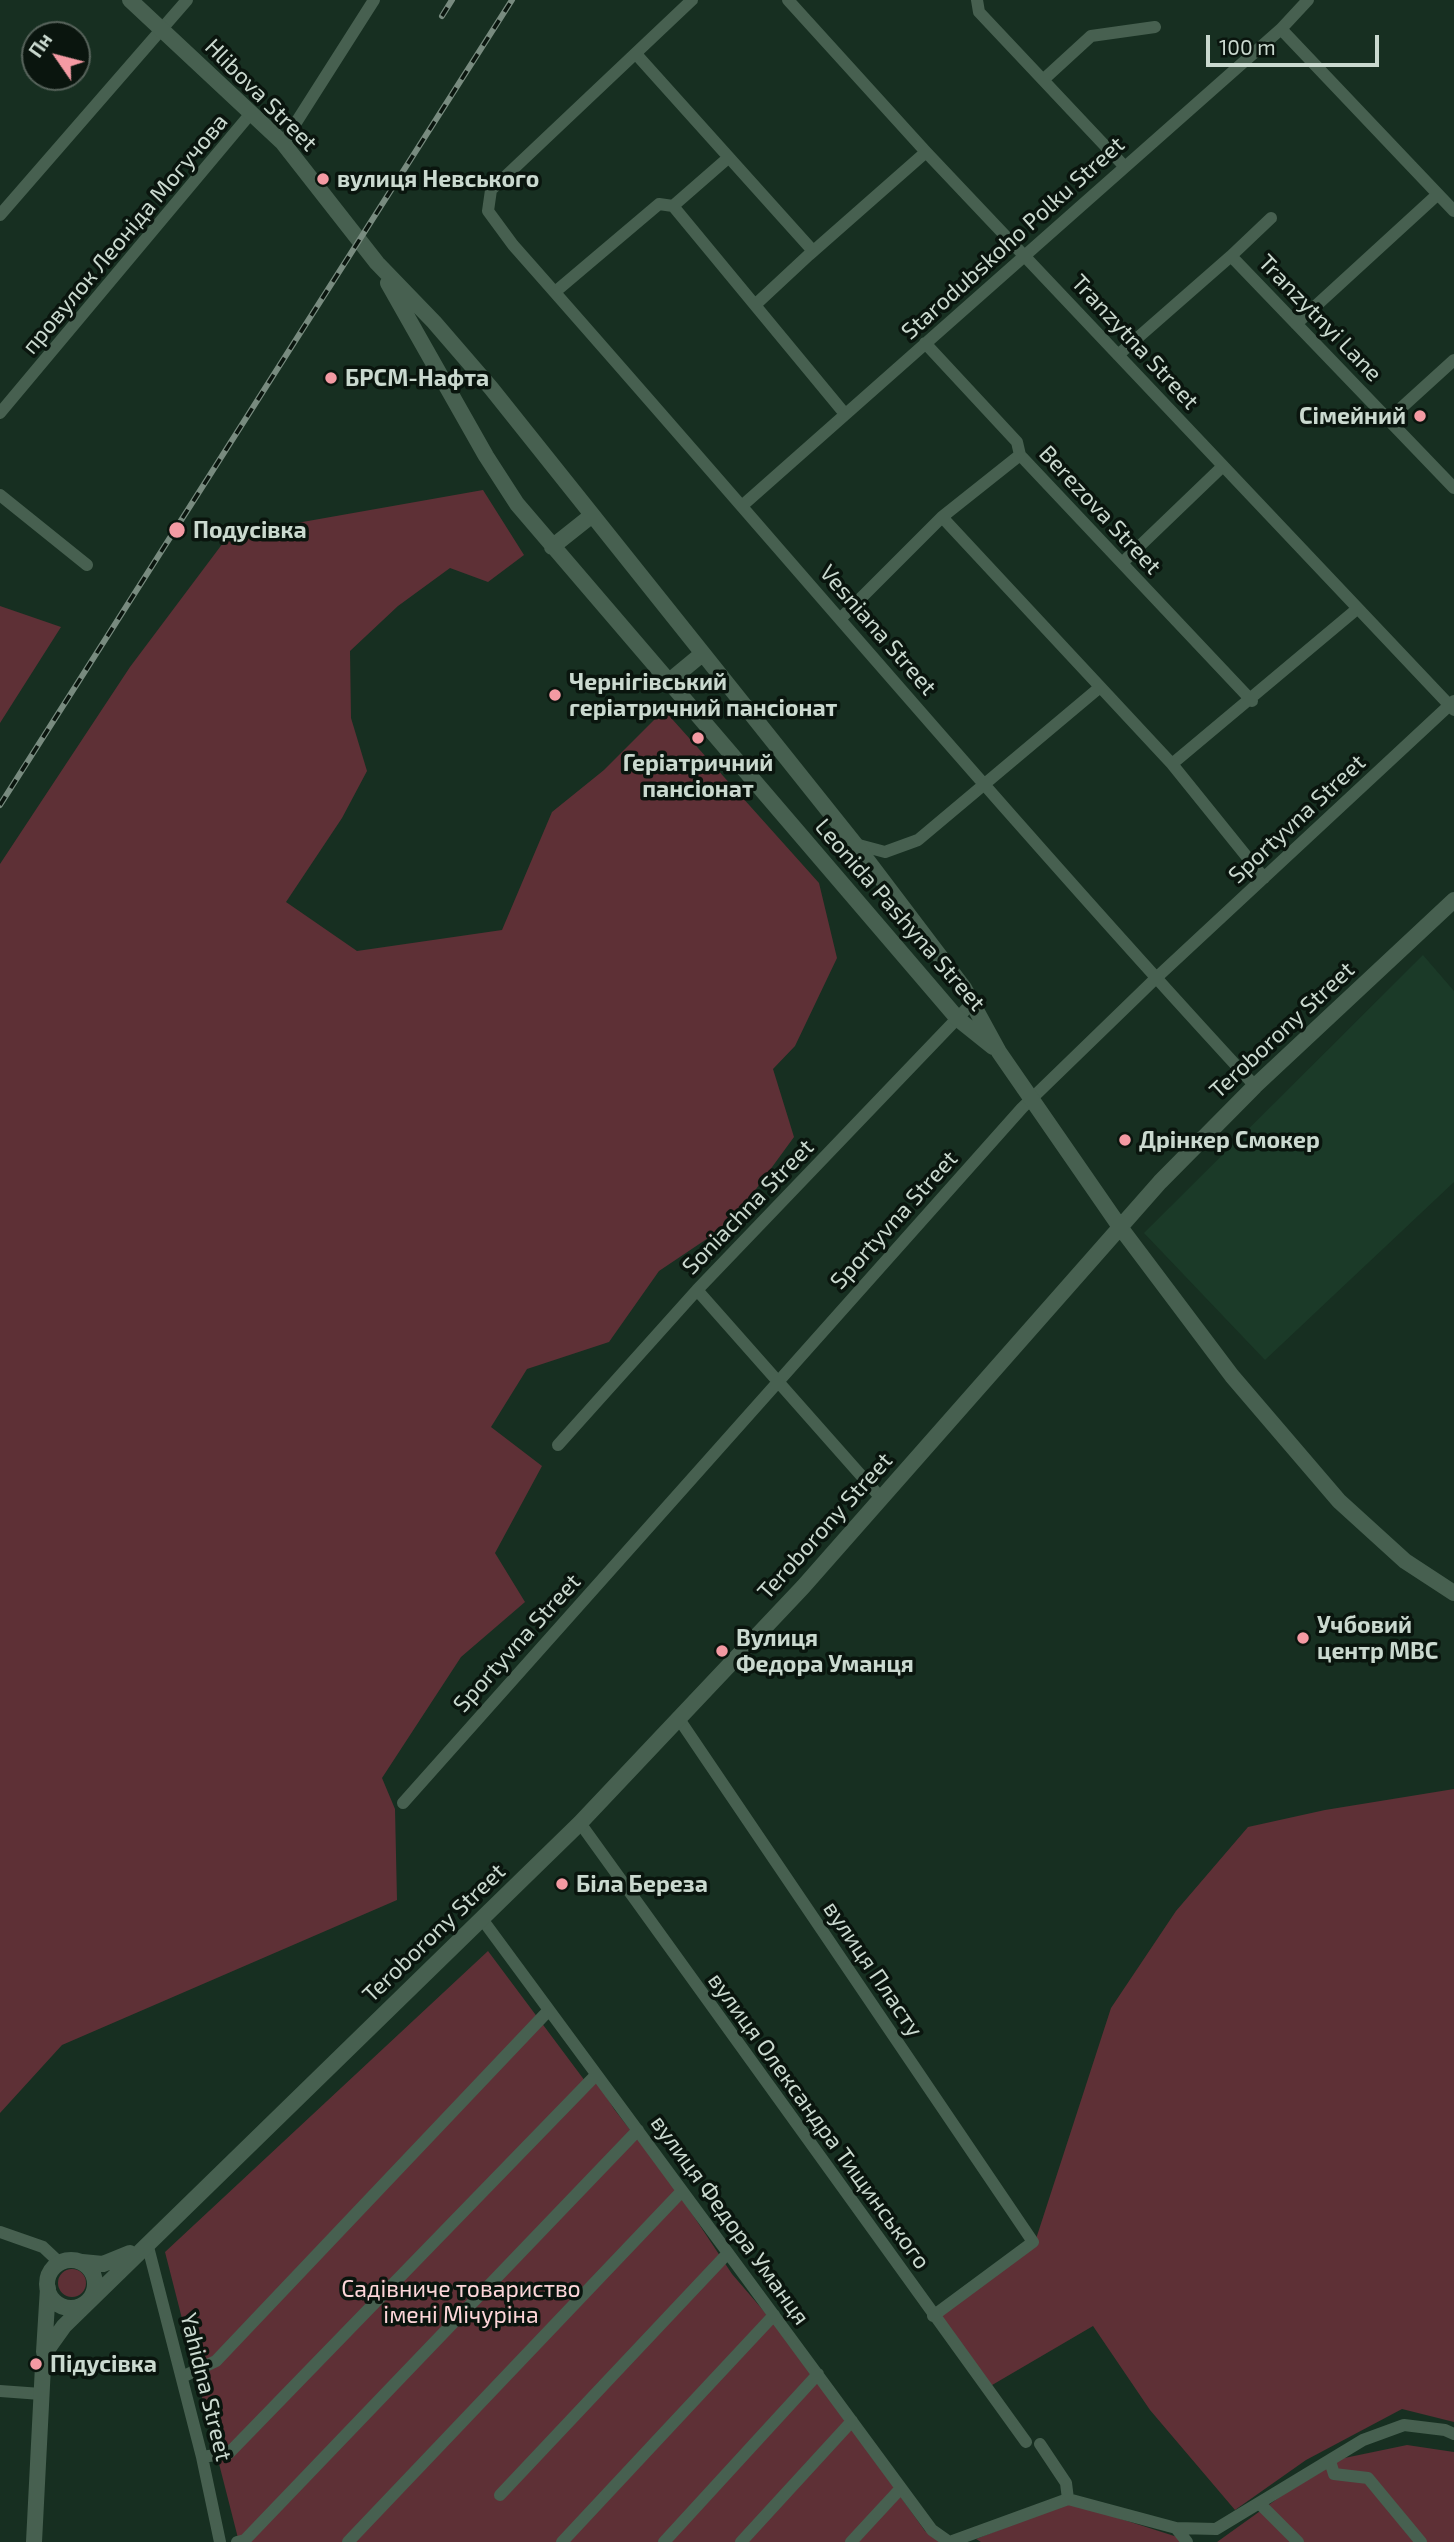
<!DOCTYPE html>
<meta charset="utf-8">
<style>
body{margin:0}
#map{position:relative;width:1454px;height:2542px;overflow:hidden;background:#172f21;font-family:"Exo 2",sans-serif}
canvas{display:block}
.north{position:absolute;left:21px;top:21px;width:70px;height:70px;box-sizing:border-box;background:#0a150e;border:2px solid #57635b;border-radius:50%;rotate:305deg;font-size:19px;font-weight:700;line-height:28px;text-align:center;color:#cad9cf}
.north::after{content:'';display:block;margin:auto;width:24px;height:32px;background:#f49aa3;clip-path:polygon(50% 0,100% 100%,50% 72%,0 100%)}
.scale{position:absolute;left:1206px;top:35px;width:173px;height:32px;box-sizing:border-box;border:4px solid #cad9cf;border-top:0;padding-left:9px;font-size:21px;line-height:24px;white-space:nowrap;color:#cad9cf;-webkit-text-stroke:5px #0a150e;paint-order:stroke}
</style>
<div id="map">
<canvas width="1454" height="2542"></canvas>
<div class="north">Пн</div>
<div class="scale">100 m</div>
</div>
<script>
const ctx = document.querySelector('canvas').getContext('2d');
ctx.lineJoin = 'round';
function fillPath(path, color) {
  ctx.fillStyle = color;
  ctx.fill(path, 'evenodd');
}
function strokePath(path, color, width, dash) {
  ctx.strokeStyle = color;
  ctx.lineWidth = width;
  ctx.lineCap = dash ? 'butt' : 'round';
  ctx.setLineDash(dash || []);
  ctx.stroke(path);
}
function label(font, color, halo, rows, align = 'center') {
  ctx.font = font + ' "Exo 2",sans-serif';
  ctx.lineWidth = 7;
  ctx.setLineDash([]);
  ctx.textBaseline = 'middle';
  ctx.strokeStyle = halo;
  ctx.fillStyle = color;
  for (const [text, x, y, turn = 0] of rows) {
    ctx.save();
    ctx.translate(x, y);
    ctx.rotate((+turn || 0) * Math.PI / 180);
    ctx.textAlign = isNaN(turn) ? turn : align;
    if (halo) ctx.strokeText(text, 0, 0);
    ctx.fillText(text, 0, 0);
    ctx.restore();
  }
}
fillPath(new Path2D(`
 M 1423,955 L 1454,991 L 1454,1182 L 1265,1360 L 1144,1233 Z`), '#1b3a28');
fillPath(new Path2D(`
 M 483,490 L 524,555 L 488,582 L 450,568 L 398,606 L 350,651 L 351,718 L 367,771 L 342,818 L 286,902 L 357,951 L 502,930 L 552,812 L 604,770 L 664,710 L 819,883 L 837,958 L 795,1046 L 773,1069 L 794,1137 L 732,1222 L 659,1271 L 609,1342 L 527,1369 L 491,1427 L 542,1466 L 495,1553 L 525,1602 L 461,1657 L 382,1778 L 395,1809 L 397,1900 L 62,2045 L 0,2113 L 0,864 L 130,667 L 229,535 Z
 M 0,606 L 61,627 L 0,723 Z
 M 1454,1789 L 1454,2422 L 1402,2409 L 1306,2460 L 1235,2510 L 1150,2410 L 1093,2326 L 987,2388 L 936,2315 L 1035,2242 L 1111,2008 L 1176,1911 L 1248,1827 L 1325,1810 Z
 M 488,1951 L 585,2081 L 598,2083 L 614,2109 L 673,2185 L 732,2274 L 792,2344 L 925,2531 L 944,2542 L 239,2542 L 165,2252 Z
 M58 2283a14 14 0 1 1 28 0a14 14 0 1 1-28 0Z
 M 1407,2445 L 1454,2452 L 1454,2542 L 1217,2542 L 1330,2461 Z
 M 1068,2502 L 1193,2542 L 981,2542 L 976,2539 Z`), '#5e3036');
strokePath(new Path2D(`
 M 692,0 L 491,190 L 488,211 L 513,245 C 761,525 1001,811 1255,1086
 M 788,0 L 926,152 L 1454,710
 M 977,0 L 979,12 L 1125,167
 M 1281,29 L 1454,211
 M 636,54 L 813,251 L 755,305
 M 1043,80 L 1091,36 L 1155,27
 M 283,143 L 374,0
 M 728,158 L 673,206 L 845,414
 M 0,215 L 187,0
 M 809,255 L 926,152
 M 1231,256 L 1271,218
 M 555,292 L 659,204 L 673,206
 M 1296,324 L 1438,194
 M 925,343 L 1017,442 L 1020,455 L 1252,701
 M 1118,355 L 1231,256 L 1454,488
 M 0,413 L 252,112
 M 1389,419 L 1454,360
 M 0,495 L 87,565
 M 743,505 L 1281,29 L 1308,0
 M 942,517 L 1172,764 L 1264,878
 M 1122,563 L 1223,466
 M 840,619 L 942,517 L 1020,455
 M 1172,764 L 1357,609
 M 855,844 L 885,852 L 918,840 L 1099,688
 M 697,1290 L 881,1498
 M 558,1445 L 697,1290 L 972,1003
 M 679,1719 L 1033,2242 L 933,2316
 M 403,1803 L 1022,1108 L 1155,979 L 1454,701
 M 580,1823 L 1026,2442
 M 482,1919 L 932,2530 L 949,2542
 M 0,2232 L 43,2247 L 60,2263
 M 147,2243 L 202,2457 L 220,2542
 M 182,2377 L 216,2361 L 549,2010
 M 0,2391 L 41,2394
 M 1040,2444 L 1066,2483 L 1068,2499
 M 202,2457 L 229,2453 L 595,2076
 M 1330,2461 L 1334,2474 L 1368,2478 L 1421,2542
 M 500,2495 L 728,2253
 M 1259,2503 L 1298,2542
 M 1176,2528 L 1187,2542
 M 237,2542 L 245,2540 L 638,2130
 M 348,2542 L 682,2191
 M 562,2542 L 774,2315
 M 664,2542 L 818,2374
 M 741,2542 L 852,2421
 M 851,2542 L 901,2488
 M 950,2542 L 1068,2499 L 1176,2528 L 1216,2529 L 1363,2440 L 1404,2425 L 1445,2430 L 1454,2434`), '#476050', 12);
strokePath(new Path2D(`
 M 130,0 L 283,143 L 377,263 L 434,322 L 491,388 L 855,844 L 964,988 L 999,1052 L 1120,1227 L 1232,1376 L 1339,1501 L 1405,1561 L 1454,1593
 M 388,283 L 486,456 L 517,504 L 958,1019 L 993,1047
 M 552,547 L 591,516
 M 667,683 L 702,654
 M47 2284a24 24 0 1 1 48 0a24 24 0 1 1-48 0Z
 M 82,2262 L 103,2264 L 130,2253
 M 44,2352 L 48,2288
 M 34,2542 L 43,2366 L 49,2347 L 64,2326 L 580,1823 L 803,1587 L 1160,1182 L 1255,1086 L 1454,900`), '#476050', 16);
const rail = new Path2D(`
 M 442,16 L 452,0
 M 0,805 L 512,0`);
strokePath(rail, '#788b7f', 6);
strokePath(rail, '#0a150e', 3.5, [10]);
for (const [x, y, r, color] of [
 [323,179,7,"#f49aa3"],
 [331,378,7,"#f49aa3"],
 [1420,416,7,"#f49aa3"],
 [177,530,9,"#f49aa3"],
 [555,695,7,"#f49aa3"],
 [698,738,7,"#f49aa3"],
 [1125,1140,7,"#f49aa3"],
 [1303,1638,7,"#f49aa3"],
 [722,1651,7,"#f49aa3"],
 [562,1884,7,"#f49aa3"],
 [36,2364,7,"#f49aa3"]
]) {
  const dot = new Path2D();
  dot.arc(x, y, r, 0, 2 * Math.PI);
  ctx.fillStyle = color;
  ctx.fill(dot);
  strokePath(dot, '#0a150e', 2.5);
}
label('23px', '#cad9cf', '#0a150e', [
 ["Hlibova Street",261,95,45],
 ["провулок Леоніда Могучова",125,234,-50],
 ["Starodubskoho Polku Street",1013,238,-42],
 ["Tranzytnyi Lane",1320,318,46],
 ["Tranzytna Street",1135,342,47],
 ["Berezova Street",1100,510,47],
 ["Vesniana Street",878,630,49],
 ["Sportyvna Street",1297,819,-43],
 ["Leonida Pashyna Street",900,915,49],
 ["Teroborony Street",1282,1030,-43],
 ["Soniachna Street",748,1207,-46],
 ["Sportyvna Street",894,1220,-48],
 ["Teroborony Street",825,1526,-48],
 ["Sportyvna Street",517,1643,-48],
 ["Teroborony Street",434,1933,-44],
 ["вулиця Пласту",873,1969,56],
 ["вулиця Олександра Тищинського",819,2121,54],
 ["вулиця Федора Уманця",730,2220,54],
 ["Yahidna Street",206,2387,76]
]);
label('bold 23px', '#cad9cf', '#0a150e', [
 ["вулиця Невського",337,179],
 ["БРСМ-Нафта",345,378],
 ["Сімейний",1406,416,"right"],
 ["Подусівка",193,530],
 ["Чернігівський",569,682],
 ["геріатричний пансіонат",569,708],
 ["Геріатричний",698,763,"center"],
 ["пансіонат",698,789,"center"],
 ["Дрінкер Смокер",1139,1140],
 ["Учбовий",1317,1625],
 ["центр МВС",1317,1651],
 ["Вулиця",736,1638],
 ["Федора Уманця",736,1664],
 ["Біла Береза",576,1884],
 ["Підусівка",50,2364]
], 'left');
label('23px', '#fdd6d9', '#0a150e', [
 ["Садівниче товариство",461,2289],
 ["імені Мічуріна",461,2315]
]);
</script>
